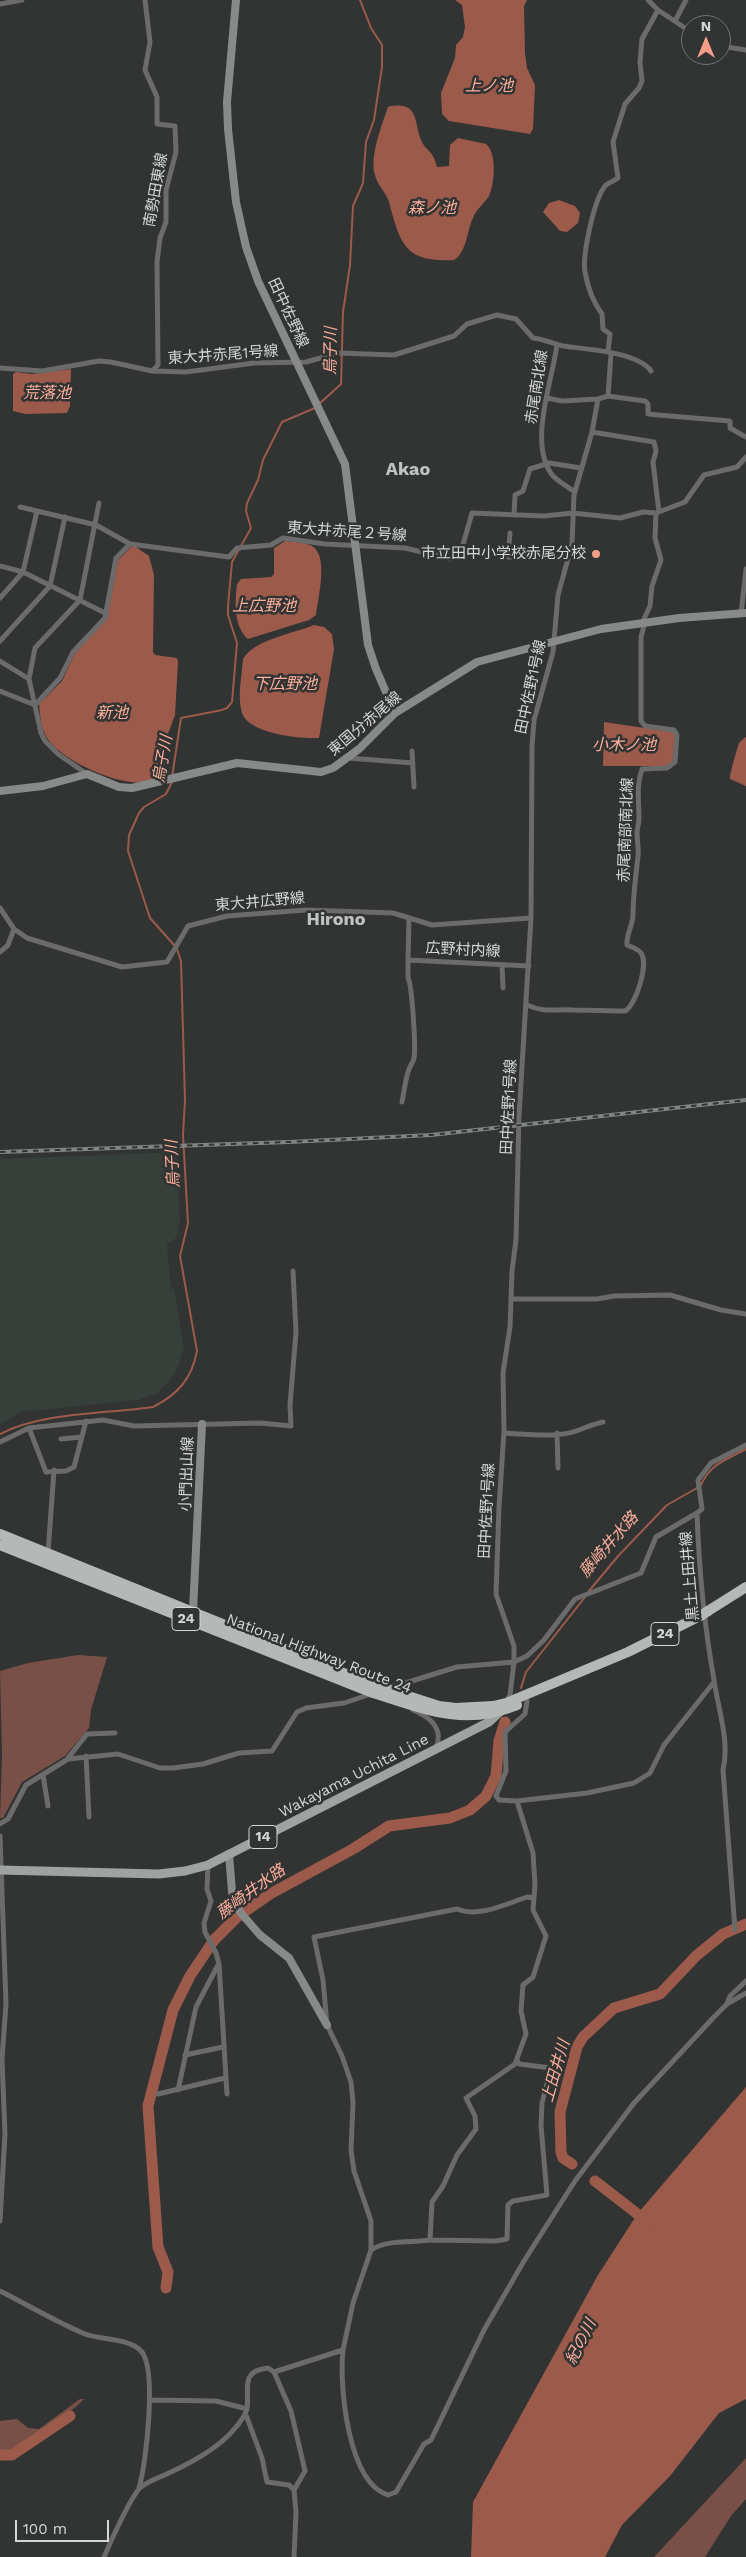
<!DOCTYPE html>
<meta charset="utf-8">
<style>
body{margin:0}
#map{position:relative;width:746px;height:2557px;overflow:hidden;background:#313432;font-family:"Work Sans",sans-serif}
canvas{display:block}
.north{position:absolute;left:681px;top:15px;width:50px;height:50px;box-sizing:border-box;background:#313432;border:1px solid #737574;border-radius:50%;rotate:0deg;font-size:14px;font-weight:700;line-height:20px;text-align:center;color:#d5d7d6}
.north::after{content:'';display:block;margin:auto;width:18px;height:22px;background:#f49e8a;clip-path:polygon(50% 0,100% 100%,50% 72%,0 100%)}
.scale{position:absolute;left:15px;top:2520px;width:94px;height:22px;box-sizing:border-box;border:2px solid #d5d7d6;border-top:0;padding-left:6px;font-size:15px;line-height:18px;white-space:nowrap;color:#d5d7d6;-webkit-text-stroke:4px #313432;paint-order:stroke}
</style>
<div id="map">
<canvas width="746" height="2557"></canvas>
<div class="north">N</div>
<div class="scale">100 m</div>
</div>
<script>
const ctx = document.querySelector('canvas').getContext('2d');
ctx.lineJoin = 'round';
function fillPath(path, color) {
  ctx.fillStyle = color;
  ctx.fill(path, 'evenodd');
}
function strokePath(path, color, width, dash) {
  ctx.strokeStyle = color;
  ctx.lineWidth = width;
  ctx.lineCap = dash ? 'butt' : 'round';
  ctx.setLineDash(dash || []);
  ctx.stroke(path);
}
function label(font, color, halo, rows, align = 'center') {
  ctx.font = font + ' "Work Sans","Noto Sans JP",sans-serif';
  ctx.lineWidth = 5;
  ctx.setLineDash([]);
  ctx.textBaseline = 'middle';
  ctx.strokeStyle = halo;
  ctx.fillStyle = color;
  for (const [text, x, y, turn = 0] of rows) {
    ctx.save();
    ctx.translate(x, y);
    ctx.rotate((+turn || 0) * Math.PI / 180);
    ctx.textAlign = isNaN(turn) ? turn : align;
    if (halo) ctx.strokeText(text, 0, 0);
    ctx.fillText(text, 0, 0);
    ctx.restore();
  }
}
fillPath(new Path2D(`
 M 176,1152 L 180,1221 L 176,1238 L 167,1244 L 171,1289 L 174,1288 L 184,1349 L 175,1374 L 158,1393 L 138,1400 L 21,1412 L 0,1424 L 0,1159 Z`), '#363f39');
fillPath(new Path2D(`
 M 78,1655 L 107,1657 L 91,1710 L 89,1728 L 65,1756 L 22,1782 L 3,1818 L 0,1818 L 2,1755 L 0,1671 L 28,1663 Z
 M 80,2399 L 84,2399 C 68,2415 22,2453 0,2451 L 0,2421 L 17,2419 L 28,2428 L 39,2429 Z
 M 746,2458 L 746,2499 L 731,2516 L 705,2557 L 654,2557 Z`), '#795047');
fillPath(new Path2D(`
 M 455,0 L 527,0 L 524,6 L 525,53 L 527,68 L 535,85 L 533,129 L 530,134 L 449,121 L 442,114 L 441,93 L 455,58 L 456,45 L 463,37 L 465,27 L 462,5 Z
 M 391,106 C 419,102 414,122 421,140 C 426,152 433,149 437,167 L 449,166 L 450,145 L 458,138 L 486,144 C 497,153 495,183 489,196 C 484,204 476,209 473,218 C 467,230 467,252 454,260 C 404,263 400,243 389,202 C 386,192 377,185 375,175 C 369,158 382,124 388,107 Z
 M 559,200 L 575,206 L 580,213 L 578,223 L 567,232 L 560,231 L 543,212 L 549,203 Z
 M 71,369 L 70,406 L 67,413 L 25,414 L 13,411 L 13,374 L 16,372 L 32,374 Z
 M 285,541 C 294,542 304,542 312,546 C 329,556 318,598 316,615 L 309,620 L 248,639 C 233,626 235,601 237,584 L 241,579 L 271,577 L 274,574 L 274,548 Z
 M 131,547 L 136,547 L 149,556 L 154,575 L 153,652 L 155,655 L 177,658 L 178,662 L 175,715 L 166,739 L 164,775 C 141,799 61,762 47,738 C 41,729 40,715 39,704 L 62,681 L 75,653 L 107,618 L 118,560 Z
 M 314,625 L 324,627 L 332,634 L 334,649 L 319,738 C 301,739 249,734 242,713 C 237,697 242,675 243,659 C 253,640 295,633 314,625 Z
 M 604,722 L 672,732 L 675,734 L 673,762 L 666,766 L 603,766 Z
 M 746,737 L 746,786 L 730,779 C 729,776 738,746 739,743 C 741,741 744,738 746,737 Z
 M 746,2087 L 746,2399 L 719,2413 L 670,2476 L 622,2525 L 605,2557 L 471,2557 L 473,2502 L 598,2275 L 638,2213 Z`), '#9c5a4b');
strokePath(new Path2D(`
 M 318,405 L 341,384 L 343,312 L 350,265 L 353,206 L 363,183 L 366,142 L 374,120 L 382,67 L 382,45 L 371,28 L 360,0
 M 172,777 L 181,718 L 222,710 L 227,708 L 232,702 L 237,643 L 228,615 L 228,606 L 232,562 L 251,528 L 246,511 L 247,503 L 258,480 L 263,460 L 282,422 L 315,408
 M 172,782 L 166,794 L 144,807 L 139,813 L 129,835 L 128,851 L 150,918 L 174,945
 M 0,1434 C 43,1412 105,1414 153,1407 C 177,1395 192,1379 197,1351 L 180,1256 L 188,1223 L 183,1135 L 185,1100 L 181,961 L 177,949
 M 701,1485 C 711,1463 726,1460 746,1449
 M 589,1591 L 619,1555 L 667,1505 L 697,1488
 M 521,1688 L 526,1672 L 585,1597`), '#9c5a4b', 2);
strokePath(new Path2D(`
 M 572,2164 L 563,2158 L 561,2152 L 560,2112 L 577,2047 L 583,2037 L 614,2008 L 660,1994 L 696,1956 L 723,1934 L 746,1924
 M 595,2181 L 649,2223
 M 166,2288 L 168,2272 L 158,2247 L 148,2106 L 173,2010 L 190,1976 L 214,1940 L 237,1917 L 270,1894 L 353,1849 L 389,1826 L 450,1818 L 470,1810 L 486,1796 L 496,1776 L 499,1741 L 505,1722
 M 0,2455 L 12,2455 L 70,2416`), '#9c5a4b', 11);
strokePath(new Path2D(`
 M 145,0 L 150,42 L 145,70 L 157,97 L 157,124 L 175,126 L 176,152 L 166,190 L 166,222 L 160,238 L 157,262 L 158,365 L 152,371
 M 648,0 L 658,10 L 691,32
 M 0,4 L 22,0
 M 675,21 L 686,0
 M 721,46 L 746,50
 M 557,344 C 553,380 527,444 553,476 C 559,482 568,487 575,492
 M 608,352 L 610,334 L 603,329 L 602,314 C 593,302 588,289 585,272 C 582,255 594,200 605,186 C 608,183 614,181 618,178 L 613,142 L 625,104 L 639,88 L 642,81 L 640,62 L 642,39 L 658,10
 M 0,368 L 42,371 L 99,361 L 111,362 L 152,371 L 186,372 L 254,363 L 306,362 L 339,353 L 394,355 L 454,336 L 467,324 L 497,315 L 516,319 L 533,338 C 544,339 553,344 563,346 C 585,349 638,352 651,371
 M 608,396 L 611,354
 M 547,398 L 562,401 L 598,399
 M 592,432 L 654,442 L 656,451 L 653,462 L 659,512
 M 20,507 L 96,525 L 130,544
 M 514,515 L 515,495 L 523,491 L 530,469 L 549,463 L 581,468
 M 510,533 L 508,557 L 568,558
 M 0,566 L 23,572 L 107,614
 M 0,598 L 23,572 L 37,511
 M 741,614 L 746,569
 M 642,623 L 650,606 L 652,586 L 661,560 L 655,538 L 656,513
 M 0,641 L 50,586 L 65,517
 M 0,661 L 29,679
 M 0,691 L 35,705 L 60,678 L 73,652 L 105,618 L 116,558 L 130,544 L 229,557 L 237,548 L 271,545 L 283,538 L 325,544 L 405,548 L 452,559 L 462,548 L 472,513 L 544,516 L 573,513 L 620,518 L 643,512 L 656,513 L 685,502 L 704,475 L 737,467 L 746,457
 M 412,751 L 414,787
 M 348,758 L 413,763
 M 87,774 L 58,754 L 45,741 L 41,733 L 29,679 L 35,648 L 80,600 L 99,503
 M 0,908 L 14,929 L 27,938 L 122,967 L 167,962 L 188,926 L 227,916 L 306,910 L 393,913 L 432,925 L 531,918
 M 409,918 L 408,960 L 529,966
 M 0,952 L 8,945 L 14,929
 M 502,965 L 503,988
 M 527,1005 C 544,1013 556,1009 573,1010 C 591,1010 608,1011 625,1011 C 636,1005 649,964 641,953 C 638,949 631,947 627,945 C 626,934 633,925 633,915 C 633,896 636,875 638,856 C 639,848 637,840 637,833 C 637,828 639,824 639,818 C 639,801 636,786 642,769 L 667,768 L 675,762 L 677,735 L 674,730 L 645,726 L 641,721 L 641,637 L 645,622
 M 402,1102 C 404,1092 405,1082 408,1072 C 409,1067 413,1063 414,1058 C 416,1048 412,984 408,978 L 408,960
 M 511,1299 L 597,1299 L 614,1296 L 670,1295 L 721,1310 L 746,1314
 M 29,1428 L 46,1472 L 66,1471 L 74,1467 L 86,1421
 M 504,1433 C 523,1434 558,1438 576,1431 C 585,1428 593,1424 603,1422
 M 557,1433 L 558,1468
 M 61,1439 L 82,1437
 M 0,1442 L 29,1428 L 103,1420 L 134,1426 L 260,1423 L 291,1426 L 290,1405 L 296,1332 L 293,1271
 M 697,1513 L 702,1509 L 698,1480 L 711,1463 L 746,1445
 M 48,1553 L 54,1470
 M 389,1688 L 457,1667 L 514,1662 L 527,1656 L 544,1640 L 575,1599 L 641,1573 L 656,1537 L 697,1513 C 699,1569 704,1624 714,1680 C 718,1709 730,1741 723,1770 L 735,1930
 M 506,1702 L 510,1695 L 514,1662 L 514,1646 L 496,1594 L 499,1507 L 504,1431 L 503,1373 L 510,1327 L 512,1271 L 516,1240 L 519,1116 L 531,918 L 532,746 L 534,720 L 553,652 L 558,595 L 572,544 L 574,495 L 592,432 L 598,399 L 608,396 L 645,401 L 648,404 L 648,414 L 658,415 L 730,421 L 730,428 L 746,437
 M 413,1710 C 430,1717 444,1728 436,1748
 M 86,1756 L 89,1817
 M 68,1758 L 87,1734 L 115,1733
 M 43,1775 L 48,1806
 M 517,1801 L 587,1793 L 634,1783 L 650,1773 L 664,1745 L 714,1682
 M 0,1824 L 8,1819 L 26,1785 L 68,1759 L 118,1754 L 160,1768 L 173,1768 L 203,1764 L 239,1753 L 272,1751 L 297,1712 L 306,1708 L 344,1703 L 371,1694
 M 0,1836 L 6,2004 L 2,2059 L 5,2134 L 0,2221
 M 208,1865 L 207,1889 L 211,1901 L 204,1923 L 205,1932 L 216,1953 L 219,1964 L 227,2094
 M 727,2004 L 730,1996 L 746,1981
 M 185,2055 L 223,2047
 M 178,2090 L 196,2007 L 218,1965
 M 158,2094 L 225,2078
 M 430,2240 L 496,2241 L 507,2239 L 508,2205 L 513,2201 L 547,2195 L 541,2126 L 542,2103 L 551,2068 L 519,2064 L 517,2060
 M 371,2250 L 371,2221 L 354,2171 L 351,2150 L 353,2103 L 351,2082 L 342,2056 L 327,2025 L 323,1980 L 314,1937 L 457,1909 C 478,1918 506,1904 527,1897 L 534,1898
 M 0,2291 C 28,2305 56,2322 85,2334 C 102,2340 127,2338 140,2350 C 158,2365 146,2465 139,2488
 M 343,2350 C 339,2386 348,2483 388,2495 L 396,2492 L 424,2444 L 431,2440 L 484,2330 L 524,2261 L 575,2181 L 634,2103 L 714,2017 L 727,2004 L 746,1993
 M 274,2372 L 291,2411 L 305,2471 L 294,2490 L 296,2512 L 294,2557
 M 150,2400 L 216,2401 L 247,2409
 M 246,2415 L 262,2458 L 267,2482 L 289,2485 L 294,2490
 M 104,2557 C 111,2541 128,2502 139,2489 C 145,2482 161,2477 169,2473 C 197,2460 228,2443 244,2416 C 255,2399 234,2371 268,2368 L 274,2372 L 343,2350 L 353,2303 L 371,2250 C 388,2239 410,2243 430,2240 L 432,2202 L 443,2186 L 457,2155 L 476,2129 L 475,2116 L 466,2098 L 515,2064 L 526,2034 L 521,2011 L 523,1985 L 533,1977 L 546,1936 L 533,1910 L 535,1885 L 533,1853 L 517,1801 L 499,1800 L 496,1796 L 506,1771 L 505,1732 L 525,1714 L 527,1701`), '#6a6b6a', 5);
strokePath(new Path2D(`
 M 236,0 L 227,102 L 228,129 L 236,202 L 246,247 L 258,281 L 345,464 L 368,645 L 376,669 L 395,713
 M 0,791 L 43,786 L 87,774 L 119,787 L 132,788 L 237,763 L 321,772 L 333,768 L 359,749 L 395,713 L 477,662 L 601,629 L 679,618 L 746,613
 M 193,1611 L 202,1424
 M 229,1854 L 232,1892 L 240,1912 L 260,1935 L 289,1958 L 327,2025`), '#888a89', 8);
strokePath(new Path2D(`
 M 0,1870 L 159,1874 L 185,1871 L 208,1865 L 489,1722 L 502,1710`), '#9fa2a1', 9);
strokePath(new Path2D(`
 M 0,1534 L 368,1683 L 439,1706 L 456,1708 L 493,1706 L 506,1703 L 628,1652 L 702,1615
 M 0,1545 L 373,1693 C 424,1709 463,1727 517,1705
 M 708,1611 L 746,1587`), '#b5b8b6', 10);
const rail = new Path2D(`
 M 0,1152 L 289,1142 L 431,1135 L 746,1100`);
strokePath(rail, '#828583', 4);
strokePath(rail, '#313432', 2, [5.5]);
strokePath(new Path2D(`
 M 702,1615 L 708,1611`), '#b5b8b6', 10);
for (const [x, y, r, color] of [
 [596,554,5,"#f49e8a"]
]) {
  const dot = new Path2D();
  dot.arc(x, y, r, 0, 2 * Math.PI);
  ctx.fillStyle = color;
  ctx.fill(dot);
  strokePath(dot, '#313432', 2);
}
for (const [x, y, w] of [
 [186,1619,28],
 [665,1634,28],
 [263,1837,28]
]) {
  const box = new Path2D();
  box.roundRect(x - w / 2, y - 11.5, w, 23, 4);
  ctx.fillStyle = '#313432';
  ctx.fill(box);
  strokePath(box, '#d5d7d6', 1);
}
label('bold 14px', '#d5d7d6', null, [
 ["24",186,1619],
 ["24",665,1634],
 ["14",263,1837]
]);
label('15px', '#d5d7d6', '#313432', [
 ["南勢田東線",156,190,-80],
 ["田中佐野線",288,313,65],
 ["東大井赤尾1号線",223,355,-4],
 ["赤尾南北線",537,387,-81],
 ["東大井赤尾２号線",347,532,4],
 ["田中佐野1号線",531,687,-78],
 ["東国分赤尾線",365,724,-40],
 ["赤尾南部南北線",626,830,-88],
 ["東大井広野線",260,902,-5],
 ["広野村内線",463,950,3],
 ["田中佐野1号線",509,1107,-87],
 ["小門出山線",187,1474,-88],
 ["田中佐野1号線",487,1511,-87],
 ["黒土上田井線",690,1576,-95],
 ["National Highway Route 24",319,1654,21],
 ["Wakayama Uchita Line",354,1776,-27]
]);
label('15px', '#d5d7d6', '#313432', [
 ["市立田中小学校赤尾分校",586,554]
], 'right');
label('italic 16px', '#fdae9c', '#313432', [
 ["上ノ池",489,86],
 ["森ノ池",432,208],
 ["烏子川",331,351,-89],
 ["荒落池",47,393],
 ["上広野池",264,606],
 ["下広野池",285,684],
 ["新池",112,713],
 ["小木ノ池",624,745],
 ["烏子川",163,759,-80],
 ["烏子川",173,1164,-93],
 ["藤崎井水路",609,1545,-49],
 ["藤崎井水路",251,1892,-36],
 ["上田井川",556,2071,-74],
 ["紀の川",581,2342,-63]
]);
label('bold 18px', '#bfc2c0', '#313432', [
 ["Akao",408,470],
 ["Hirono",336,920]
]);
</script>
